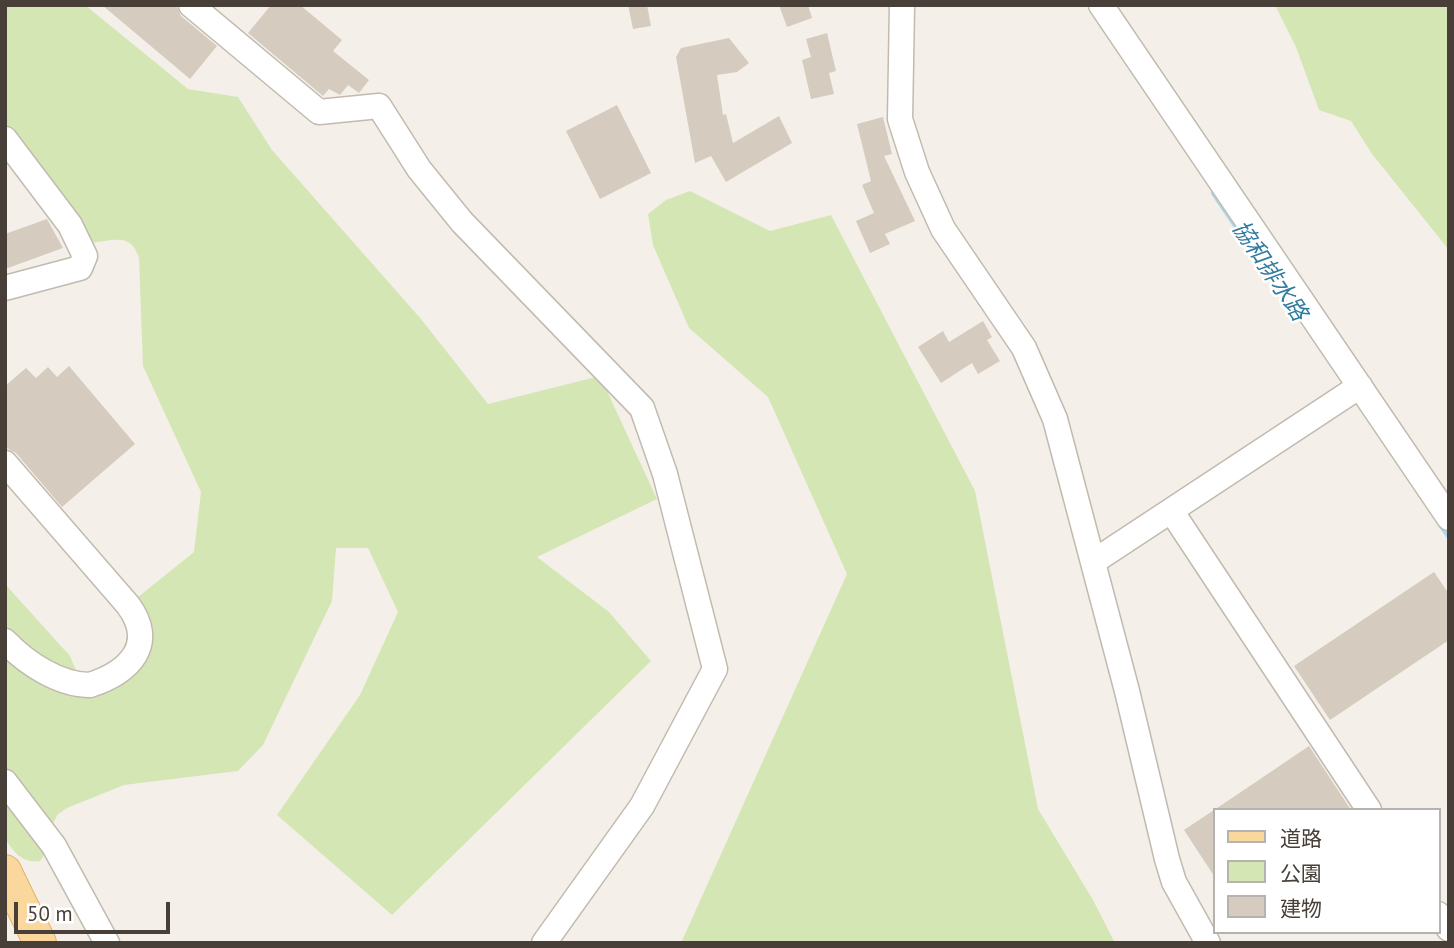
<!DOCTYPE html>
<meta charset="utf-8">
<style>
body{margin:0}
#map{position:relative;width:1454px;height:948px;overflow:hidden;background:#f4f0e9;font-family:"PT Sans","Noto Sans JP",sans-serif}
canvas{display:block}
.frame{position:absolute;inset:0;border:7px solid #484038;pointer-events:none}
.legend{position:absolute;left:1213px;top:808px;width:228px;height:126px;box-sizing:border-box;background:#fff;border:2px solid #b6b3af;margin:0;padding:9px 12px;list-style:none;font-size:21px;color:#484038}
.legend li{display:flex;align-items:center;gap:14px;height:35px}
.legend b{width:35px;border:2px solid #b6b3af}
.scale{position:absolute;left:14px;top:902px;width:156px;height:32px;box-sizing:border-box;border:4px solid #484038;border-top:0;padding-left:9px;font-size:21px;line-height:24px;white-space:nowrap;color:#484038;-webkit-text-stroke:5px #fff;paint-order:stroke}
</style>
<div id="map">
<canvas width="1454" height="948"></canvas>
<div class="frame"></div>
<ul class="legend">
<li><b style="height:9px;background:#fad89d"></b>道路</li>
<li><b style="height:19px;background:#d4e6b4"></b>公園</li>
<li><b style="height:19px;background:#d5cbbf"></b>建物</li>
</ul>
<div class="scale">50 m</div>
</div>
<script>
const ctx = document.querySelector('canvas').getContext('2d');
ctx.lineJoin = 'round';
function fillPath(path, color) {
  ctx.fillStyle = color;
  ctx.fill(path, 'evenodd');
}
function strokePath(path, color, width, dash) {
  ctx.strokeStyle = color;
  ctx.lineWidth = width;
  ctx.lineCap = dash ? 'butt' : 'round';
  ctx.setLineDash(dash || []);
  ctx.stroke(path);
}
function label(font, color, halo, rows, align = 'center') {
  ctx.font = font + ' "PT Sans","Noto Sans JP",sans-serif';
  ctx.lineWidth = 5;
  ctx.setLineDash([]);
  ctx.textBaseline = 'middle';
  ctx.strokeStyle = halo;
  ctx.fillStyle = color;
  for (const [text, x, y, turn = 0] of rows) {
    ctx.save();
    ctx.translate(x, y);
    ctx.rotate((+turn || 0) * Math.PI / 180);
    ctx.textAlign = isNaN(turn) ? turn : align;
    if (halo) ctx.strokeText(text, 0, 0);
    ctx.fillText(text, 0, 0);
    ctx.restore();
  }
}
fillPath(new Path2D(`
 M 5,5 L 85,5 L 188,89 L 238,97 L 272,150 L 421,319 L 488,404 L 600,376 L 657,499 L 537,557 L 609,612 L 651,661 L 392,915 L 277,815 L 360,695 L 398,612 L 368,548 L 336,548 L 332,601 L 263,745 L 238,771 L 124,785 L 67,808 L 58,814 L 52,825 L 47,852 L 40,861 C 23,864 13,852 5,838 L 5,584 L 70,656 L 81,683 L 135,665 L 133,601 L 194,552 L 201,492 L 143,366 L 139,258 C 131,232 113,241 91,243 L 5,125 Z
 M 1275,5 L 1449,5 L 1449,250 L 1372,154 L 1351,121 L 1319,110 L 1296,47 Z
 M 690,191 L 770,231 L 831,215 L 975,491 L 1038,809 L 1093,900 L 1115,943 L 681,943 L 847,574 L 768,397 L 689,328 L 653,245 L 648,214 L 666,200 Z`), '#d4e6b4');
strokePath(new Path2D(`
 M 1214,193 L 1281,292
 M 1440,523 L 1449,536`), '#a9d7ee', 6);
fillPath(new Path2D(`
 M 102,5 L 176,5 L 181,16 L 217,46 L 190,79 Z
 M 271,5 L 300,5 L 342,40 L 333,51 L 369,80 L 359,93 L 348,85 L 340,95 L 329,89 L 323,96 L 248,33 Z
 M 628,5 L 647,5 L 651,26 L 633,29 Z
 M 779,5 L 808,5 L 812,18 L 787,27 Z
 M 827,33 L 836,71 L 829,73 L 834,94 L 811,99 L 802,60 L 811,57 L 806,39 Z
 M 729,38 L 749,63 L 737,72 L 717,75 L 723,115 L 726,114 L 733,143 L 779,116 L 792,143 L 726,182 L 711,156 L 695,163 L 676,57 L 681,48 Z
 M 617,105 L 651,173 L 600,199 L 566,131 Z
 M 883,117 L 892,154 L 884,156 L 915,221 L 885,234 L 890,244 L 870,253 L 856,221 L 874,213 L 862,185 L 871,181 L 857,124 Z
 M 47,219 L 63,248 L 5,269 L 5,234 Z
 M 983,321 L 992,337 L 987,340 L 1000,361 L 978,374 L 972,363 L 941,383 L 918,347 L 943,331 L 949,342 Z
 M 69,366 L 135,444 L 62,507 L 16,453 L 5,447 L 5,386 L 26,368 L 36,378 L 48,367 L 57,377 Z
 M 1434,572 L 1449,594 L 1449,640 L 1330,720 L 1294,666 Z
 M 1309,746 L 1351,810 L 1214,810 L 1238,794 Z
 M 1214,810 L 1214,876 L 1184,830 Z`), '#d5cbbf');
const minor = new Path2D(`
 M 191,5 L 319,112 L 379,106 L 419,169 L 462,222 L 642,408 L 665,474 L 715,669 L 642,806 L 544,943
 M 902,5 L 900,119 L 917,172 L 943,229 L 1024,348 L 1055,419 L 1127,691 L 1167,859 L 1174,882 L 1208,943
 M 1101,5 L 1449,518
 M 5,139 L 70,225 L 85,256 L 80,268 L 5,288
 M 5,463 L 128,605 C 157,644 130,672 90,685 C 59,685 26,663 5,641
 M 1172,512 L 1369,810
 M 1093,562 L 1360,386
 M 5,782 L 54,846 L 107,943
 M 1438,914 L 1449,929`);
const major = new Path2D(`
 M 5,871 L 40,943`);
strokePath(minor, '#c2baaf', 27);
strokePath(major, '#dfb36c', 34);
strokePath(minor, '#fff', 24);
strokePath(major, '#fad89d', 32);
label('italic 23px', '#317aa0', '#fff', [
 ["協和排水路",1269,271,56]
]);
</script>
